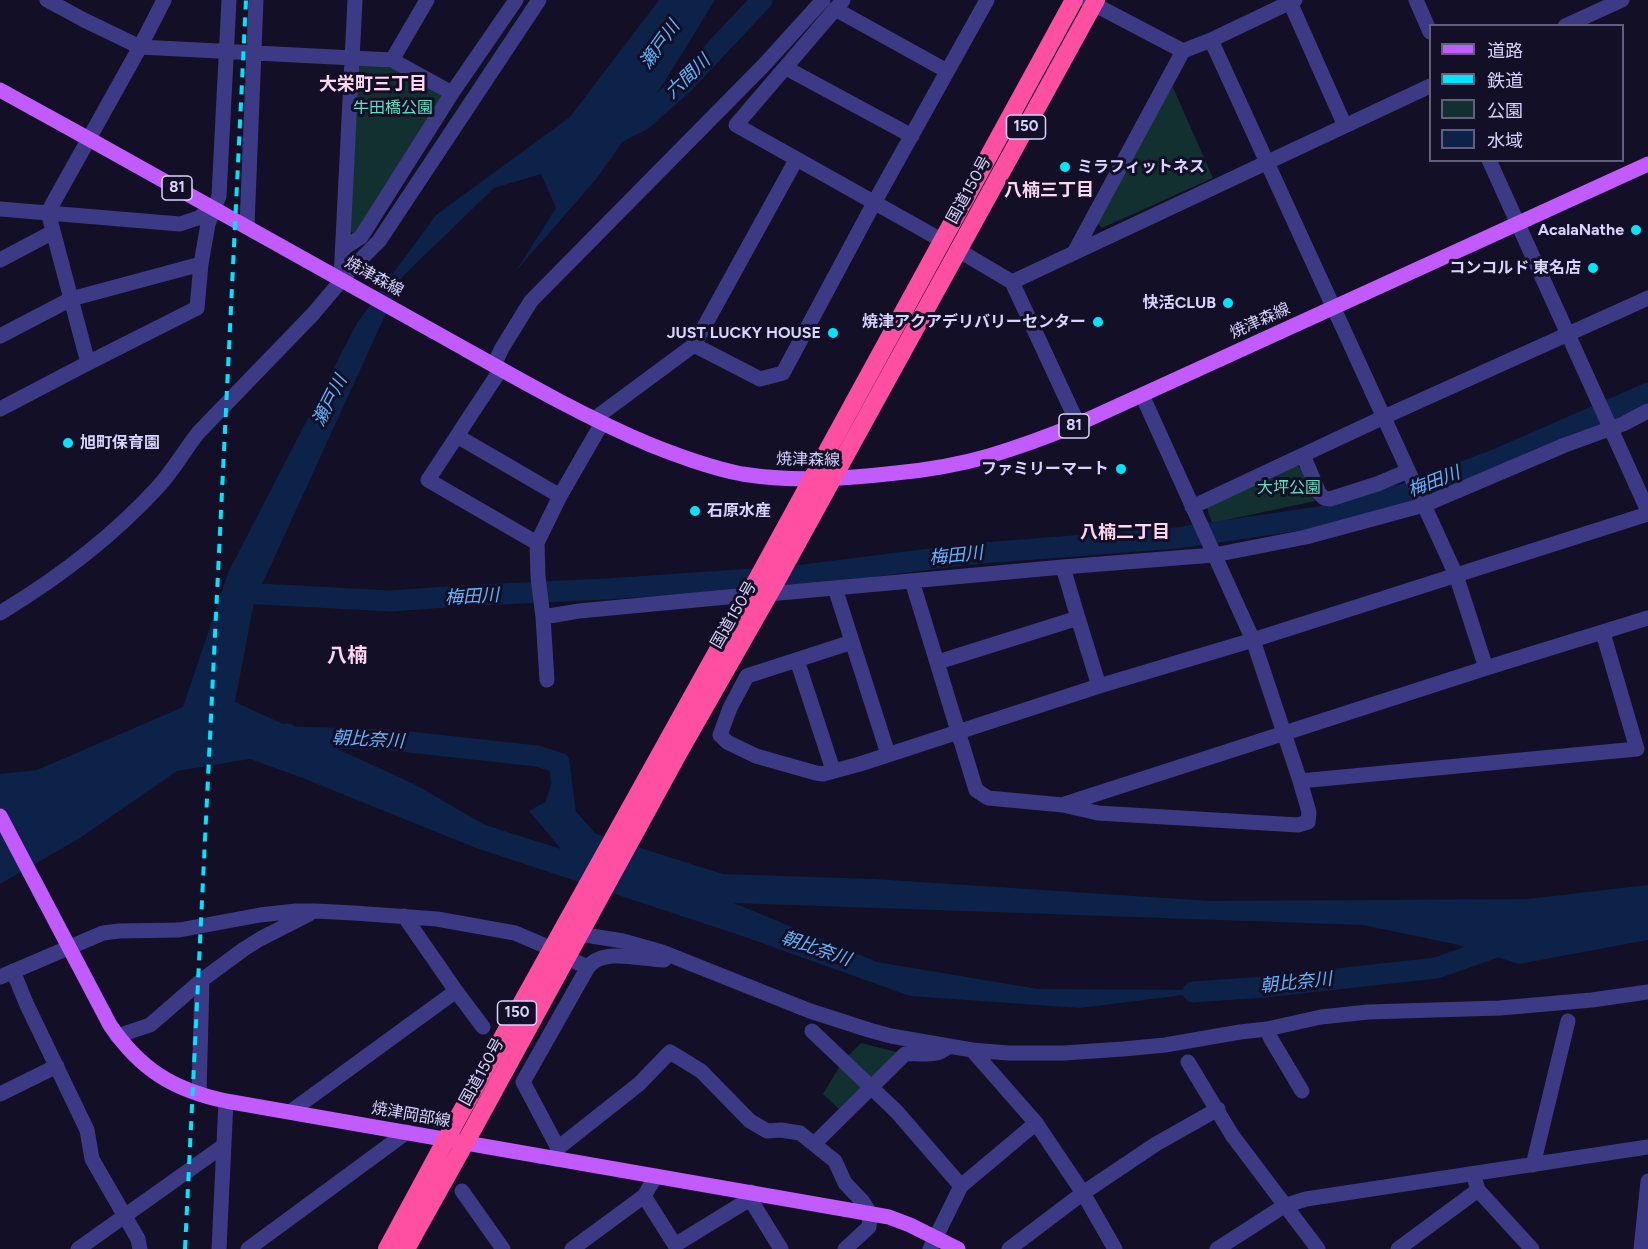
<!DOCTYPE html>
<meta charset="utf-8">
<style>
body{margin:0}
#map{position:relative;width:1648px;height:1249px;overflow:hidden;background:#130f26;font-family:Figtree,"Noto Sans JP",sans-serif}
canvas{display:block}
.legend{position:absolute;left:1429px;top:24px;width:195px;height:138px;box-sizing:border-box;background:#130f26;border:2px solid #625e7d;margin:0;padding:8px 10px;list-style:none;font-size:18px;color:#d9d4ff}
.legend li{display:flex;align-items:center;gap:12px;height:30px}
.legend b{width:30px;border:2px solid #625e7d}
</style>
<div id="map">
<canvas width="1648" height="1249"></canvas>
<ul class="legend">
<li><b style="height:8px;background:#c25bff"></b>道路</li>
<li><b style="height:8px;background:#00e5ff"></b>鉄道</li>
<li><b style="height:16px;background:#12302f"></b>公園</li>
<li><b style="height:16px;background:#0c2248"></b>水域</li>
</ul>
</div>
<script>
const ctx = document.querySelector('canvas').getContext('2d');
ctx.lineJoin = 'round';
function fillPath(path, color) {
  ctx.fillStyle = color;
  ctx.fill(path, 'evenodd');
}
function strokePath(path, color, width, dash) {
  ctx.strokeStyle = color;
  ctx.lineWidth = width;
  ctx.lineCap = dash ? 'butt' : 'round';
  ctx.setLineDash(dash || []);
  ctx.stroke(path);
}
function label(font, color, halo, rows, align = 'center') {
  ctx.font = font + ' Figtree,"Noto Sans JP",sans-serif';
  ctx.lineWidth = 6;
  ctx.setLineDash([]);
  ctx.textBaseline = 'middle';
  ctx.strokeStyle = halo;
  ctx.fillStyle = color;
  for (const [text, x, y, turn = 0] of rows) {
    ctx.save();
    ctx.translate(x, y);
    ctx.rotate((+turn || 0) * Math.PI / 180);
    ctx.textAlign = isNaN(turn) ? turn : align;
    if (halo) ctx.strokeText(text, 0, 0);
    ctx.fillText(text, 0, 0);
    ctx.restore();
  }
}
fillPath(new Path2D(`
 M 363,64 L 398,69 L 443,96 L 357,234 L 350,232 L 359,67 Z
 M 1171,83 L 1213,178 L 1102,228 L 1096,221 Z
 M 1297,465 L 1301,469 L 1315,501 L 1212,523 L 1206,505 Z
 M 861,1043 L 900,1053 L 871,1082 L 846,1058 Z
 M 841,1064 L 865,1086 L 841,1111 L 823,1094 Z`), '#12302f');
fillPath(new Path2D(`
 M 659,0 L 715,0 L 665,81 L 597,178 L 516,271 L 556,208 L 541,174 L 494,188 L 403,276 L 254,602 L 235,702 L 414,784 L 485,825 L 561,849 L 529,811 L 545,802 L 559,763 L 564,798 L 596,834 L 723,874 L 874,879 L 1211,901 L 1527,899 L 1648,885 L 1648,940 L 1519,964 L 1459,945 L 1363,925 L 734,903 L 877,962 L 1038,989 L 1224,990 L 1080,1008 L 910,996 L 745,937 L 476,848 L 300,777 L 250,759 L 177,771 L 80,838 L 0,884 L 0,774 L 37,770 L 183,707 L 228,573 L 357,323 L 436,215 L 570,117 Z`), '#0c2248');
strokePath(new Path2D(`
 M 612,135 L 642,120 L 683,84 L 762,0
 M 241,593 L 391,601 L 460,596 L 606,589 L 796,576 L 970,554 L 1176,538 L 1320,517 L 1401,495 L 1497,459 L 1648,393
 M 287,734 L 293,737 L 391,740 L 537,756 L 559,763 L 567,825
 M 1193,992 L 1264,987 L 1436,968 L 1508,943`), '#0c2248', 21);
strokePath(new Path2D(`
 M 47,0 L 84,20 L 140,47 L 392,60 L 452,93 L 516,0
 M 843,0 L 736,125 L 943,241
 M 1086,0 L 1183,51 L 1211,40 L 1295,0
 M 1289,0 L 1345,126
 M 1416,0 L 1430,32
 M 835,9 L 947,71
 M 1565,26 L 1622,0
 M 1211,40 L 1456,575 L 1486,668
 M 392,60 L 427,0
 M 786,68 L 912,136
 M 1489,160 L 1648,511
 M 0,209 L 180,224 L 198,218 L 214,208
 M 247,226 L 256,0
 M 344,248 L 361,237 L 452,93
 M 958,250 L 1012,282 L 1430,86
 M 1075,251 L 1183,51
 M 0,260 L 53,232
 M 341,279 L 355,0
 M 1012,282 L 1078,424
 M 0,336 L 71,299 L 201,264
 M 694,345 L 760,379 L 783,373 L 874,203 L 987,0
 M 88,363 L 48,212 L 140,47 L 164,0
 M 494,365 L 502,348 L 531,301 L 764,65 L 823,0
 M 501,369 L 428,480 L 537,543
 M 0,409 L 88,363 L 197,308 L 201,264 L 208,224 L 219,196 L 229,0
 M 594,419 L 694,345 L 796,160
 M 457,436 L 560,496
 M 1303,455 L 1319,493 L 1324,498 L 1330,499 L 1377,484 L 1408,471
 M 1192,507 L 1384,417 L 1648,298
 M 1063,567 L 1078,618
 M 912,581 L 976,790 L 988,798 L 1063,805 L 1098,813 L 1298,825 L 1308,822 L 1309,812 L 1300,781 L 1253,640 L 1142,395
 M 835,588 L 888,754
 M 769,594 L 1063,567 L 1214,555 L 1306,537 L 1424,505 L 1565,445 L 1623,424 L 1648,411
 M 0,613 C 58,578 111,538 157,488 C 173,471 184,451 198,433 L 313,314 L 351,269 L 379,241 L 539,0
 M 543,617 L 579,611 L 748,595
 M 852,642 L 747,676 L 730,708 L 720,735 L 727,742 L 756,756 L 816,773 L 823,774 L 860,764 L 1099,686 L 1253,640 L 1648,514
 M 797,660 L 833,770
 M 938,662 L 1078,618 L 1099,686
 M 547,680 L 543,617 L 538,577 L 537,543 L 560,496 L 602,423
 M 1300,781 L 1637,749 L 1603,633
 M 1065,804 L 1486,668 L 1648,618
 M 404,916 L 456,991 L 483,1027
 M 579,934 L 623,941 L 662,952 L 810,1011 L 869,1030 L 891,1036 L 972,1050 L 1008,1053 L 1064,1053 L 1123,1049 L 1165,1045 L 1240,1032 L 1267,1029 L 1321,1017 L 1368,1012 L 1500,1008 L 1592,1000 L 1648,992
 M 576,962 L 588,967 C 604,947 642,960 664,960
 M 13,971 L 26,1003 L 87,1130 L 92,1159 L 138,1239 L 140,1249
 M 0,977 L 103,933 L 119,931 L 179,930 L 260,915 L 296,911 L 315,911 L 354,913 L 437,919 L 515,933 L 543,945
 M 202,980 L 244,949 L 260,939 L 309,914
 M 1267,1029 L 1271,1039 L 1302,1091
 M 812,1031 L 897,1112 L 961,1186
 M 117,1036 L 150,1025 L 202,980 L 199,1094
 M 972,1050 L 1036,1123 L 1083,1193 L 1115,1249
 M 1188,1062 L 1232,1135 L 1318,1249
 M 0,1094 L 57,1066
 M 290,1112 L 456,991
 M 814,1144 L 905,1054 C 923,1052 934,1059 949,1046
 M 558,1148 L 523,1082 L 588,967
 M 556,1159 L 558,1148 L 639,1084 L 670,1052 L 701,1071 L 750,1121 L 767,1131 L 781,1130 L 800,1133 L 835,1161 L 845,1183 L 863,1202 L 870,1213 L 869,1227 L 845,1249
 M 1533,1165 L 1568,1021
 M 1475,1180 L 1478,1190 L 1532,1249
 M 462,1191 L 503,1249
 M 644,1196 L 675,1245 L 750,1199 L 751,1192
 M 750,1199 L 781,1249
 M 78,1249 L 223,1146
 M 219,1249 L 226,1101
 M 248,1249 L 407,1132
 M 572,1249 L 644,1196 L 656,1176
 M 930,1249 L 961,1186 L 1036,1123
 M 1009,1249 L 1083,1193 L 1156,1144 L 1218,1109
 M 1217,1249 L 1284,1206 L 1306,1199 L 1648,1147
 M 1398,1249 L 1478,1190
 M 1641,1249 L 1648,1181`), '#3d3a85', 15);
strokePath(new Path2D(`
 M 0,90 C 144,169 287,249 431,330 C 503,370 575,413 651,445 C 681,457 711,468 742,474 C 793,482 844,479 896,473 C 927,470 958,465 989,456 C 1019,447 1049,436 1078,424 L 1648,164
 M 0,816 L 110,1025 C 140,1069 173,1090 226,1101 L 889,1217 L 910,1225 L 958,1249`), '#c25bff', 15);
strokePath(new Path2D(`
 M 387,1249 L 455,1123 L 743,605 L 1074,0
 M 406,1249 L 474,1127 L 678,754 L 773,587 L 1096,0`), '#ff4fa3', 18);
strokePath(new Path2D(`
 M 185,1249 L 246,0`), '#00e5ff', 4, [9, 8]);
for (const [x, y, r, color] of [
 [1065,167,6,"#00e5ff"],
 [1636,230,6,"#00e5ff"],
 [1593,268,6,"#00e5ff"],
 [1228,303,6,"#00e5ff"],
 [1098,322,6,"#00e5ff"],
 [833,333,6,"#00e5ff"],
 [68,443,6,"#00e5ff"],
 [1121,469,6,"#00e5ff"],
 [695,511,6,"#00e5ff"]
]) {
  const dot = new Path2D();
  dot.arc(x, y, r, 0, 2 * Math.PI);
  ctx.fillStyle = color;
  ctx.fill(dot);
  strokePath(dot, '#130f26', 2);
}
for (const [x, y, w] of [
 [1026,127,39],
 [177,188,30],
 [1074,426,30],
 [517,1013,39]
]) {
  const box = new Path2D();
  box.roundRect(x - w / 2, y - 12, w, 24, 4.5);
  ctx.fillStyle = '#130f26';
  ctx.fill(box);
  strokePath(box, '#d9d4ff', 1.5);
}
label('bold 15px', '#d9d4ff', null, [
 ["150",1026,127],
 ["81",177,188],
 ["81",1074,426],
 ["150",517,1013]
]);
label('16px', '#5fe0c0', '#130f26', [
 ["牛田橋公園",393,108],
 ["大坪公園",1289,488]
]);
label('bold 16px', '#d9d4ff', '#130f26', [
 ["ミラフィットネス",1077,167,"left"],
 ["AcalaNathe",1624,230],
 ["コンコルド 東名店",1581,268],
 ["快活CLUB",1216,303],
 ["焼津アクアデリバリーセンター",1086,322],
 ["JUST LUCKY HOUSE",821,333],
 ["旭町保育園",80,443,"left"],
 ["ファミリーマート",1109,469],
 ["石原水産",707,511,"left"]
], 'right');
label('16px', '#d9d4ff', '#130f26', [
 ["国道150号",969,190,-61],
 ["焼津森線",374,277,29],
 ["焼津森線",1260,321,-24],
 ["焼津森線",808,460,1],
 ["国道150号",734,615,-60],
 ["国道150号",482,1072,-61],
 ["焼津岡部線",411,1115,10]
]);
label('italic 18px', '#62b6ff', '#130f26', [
 ["瀬戸川",660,45,-54],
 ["六間川",688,77,-44],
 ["瀬戸川",330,401,-63],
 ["梅田川",1434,482,-21],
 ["梅田川",956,556,-6],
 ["梅田川",472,597,-3],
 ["朝比奈川",368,740,3],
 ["朝比奈川",816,949,19],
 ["朝比奈川",1296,983,-6]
]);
label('bold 18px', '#ffd6f0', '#130f26', [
 ["大栄町三丁目",373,85],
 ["八楠三丁目",1049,191],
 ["八楠二丁目",1125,533]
]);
label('bold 20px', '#ffd6f0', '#130f26', [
 ["八楠",347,656]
]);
</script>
